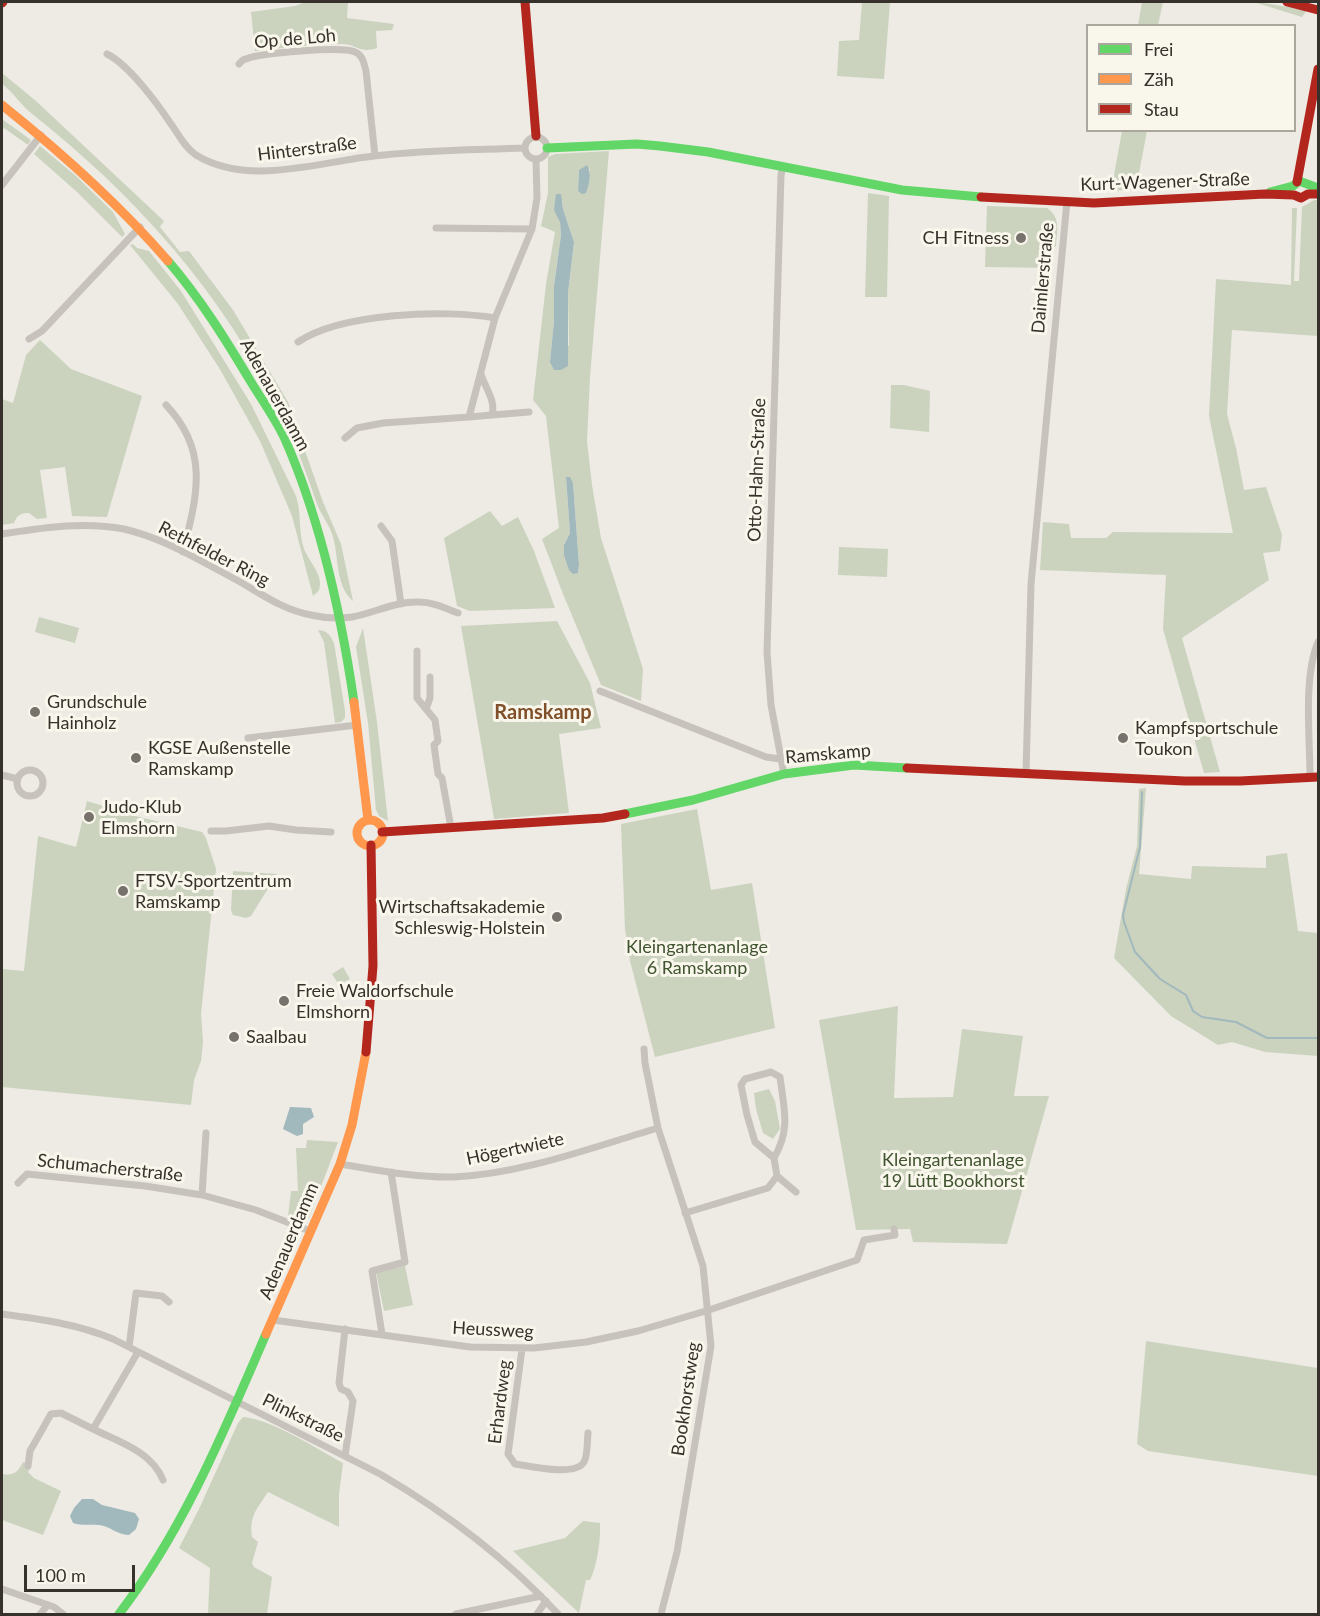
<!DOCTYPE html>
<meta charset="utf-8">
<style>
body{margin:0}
#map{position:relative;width:1320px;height:1616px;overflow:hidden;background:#edebe4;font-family:Lato,sans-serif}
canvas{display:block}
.frame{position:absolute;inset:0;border:3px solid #37312b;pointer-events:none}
.legend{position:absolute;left:1086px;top:24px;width:210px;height:108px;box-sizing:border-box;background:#f9f6ec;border:2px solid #aba79f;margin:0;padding:8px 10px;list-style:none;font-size:18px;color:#37312b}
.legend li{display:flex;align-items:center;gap:12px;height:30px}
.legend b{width:30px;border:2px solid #aba79f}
.scale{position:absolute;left:24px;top:1565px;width:111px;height:27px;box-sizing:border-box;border:3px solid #37312b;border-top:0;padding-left:8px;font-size:18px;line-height:21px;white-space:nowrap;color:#37312b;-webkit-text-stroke:4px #f9f6ec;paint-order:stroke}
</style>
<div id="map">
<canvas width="1320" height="1616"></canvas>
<div class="frame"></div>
<ul class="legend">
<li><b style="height:8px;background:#63d668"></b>Frei</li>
<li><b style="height:8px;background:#ff974d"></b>Zäh</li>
<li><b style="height:8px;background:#b3261e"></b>Stau</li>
</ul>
<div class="scale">100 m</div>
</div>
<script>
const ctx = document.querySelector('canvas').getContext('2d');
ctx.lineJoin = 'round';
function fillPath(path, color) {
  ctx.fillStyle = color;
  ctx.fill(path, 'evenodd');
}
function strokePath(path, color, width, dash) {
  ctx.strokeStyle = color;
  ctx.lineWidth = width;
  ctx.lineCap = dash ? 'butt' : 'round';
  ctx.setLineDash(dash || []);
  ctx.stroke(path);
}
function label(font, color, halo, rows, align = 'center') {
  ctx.font = font + ' Lato,sans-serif';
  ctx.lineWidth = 6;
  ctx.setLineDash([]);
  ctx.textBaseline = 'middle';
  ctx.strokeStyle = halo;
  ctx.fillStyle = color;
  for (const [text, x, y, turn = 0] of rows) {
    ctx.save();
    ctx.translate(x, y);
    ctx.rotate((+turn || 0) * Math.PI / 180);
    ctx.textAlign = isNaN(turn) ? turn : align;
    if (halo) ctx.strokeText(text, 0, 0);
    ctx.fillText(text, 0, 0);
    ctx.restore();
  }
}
fillPath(new Path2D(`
 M 306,2 L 348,2 L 347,18 L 394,24 L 392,30 L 376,31 L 377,48 C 357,54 359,44 341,44 C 312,44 284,48 255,51 L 251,12 L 295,6 Z
 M 862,2 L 890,3 L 884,79 L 837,76 L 839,41 L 859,40 Z
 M 1142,2 L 1163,2 L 1158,25 L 1138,25 Z
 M 1257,2 L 1307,10 L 1302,17 L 1257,3 Z
 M 2,73 L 36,101 L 164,221 L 160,227 L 180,252 L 189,251 L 233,310 L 288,402 L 323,502 L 341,544 L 353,601 C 335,586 339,557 333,537 C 330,525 321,515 317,504 C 306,472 295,441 280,411 C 222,292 134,194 31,113 C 20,104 13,92 2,84 Z
 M 2,119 L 31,140 L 28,145 L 4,128 L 2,131 Z
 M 1122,131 L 1147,131 L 1136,189 L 1111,191 Z
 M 40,146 L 76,176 L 113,212 L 125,234 L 122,237 L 77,192 L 34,154 Z
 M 609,151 L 590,377 L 587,441 L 592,485 L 601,538 L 643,669 L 641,701 L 601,685 L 563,594 L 542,539 L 559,528 L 546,416 L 533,400 L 546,284 L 555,232 L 541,226 L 548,193 L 548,157 L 555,154 ZM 590,169 L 586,193 L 578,191 L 579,170 ZM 562,200 L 563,209 L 574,242 L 568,293 L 569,345 L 550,362 L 554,321 L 554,286 L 561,235 L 560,222 ZM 566,477 L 573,483 L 579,565 L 578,573 L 564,545 L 570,533 Z
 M 868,193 L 889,196 L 887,297 L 865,297 Z
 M 1314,200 L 1318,200 L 1318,336 L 1232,330 L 1227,414 L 1236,448 L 1244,490 L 1266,487 L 1282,535 L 1280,551 L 1263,553 L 1269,580 L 1182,638 L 1220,772 L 1204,773 L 1163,629 L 1166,575 L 1040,570 L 1043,522 L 1069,524 L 1071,538 L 1106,538 L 1113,532 L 1233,533 L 1209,416 L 1216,279 L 1291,285 L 1292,208 L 1297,208 L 1294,281 L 1299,281 L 1302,207 Z
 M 987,206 L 1047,208 C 1061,217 1057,232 1056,246 L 1053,248 L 1052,268 L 985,267 Z
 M 133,244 L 137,248 L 149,251 L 181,291 L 251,404 L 296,496 C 302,514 298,532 304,549 C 309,561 320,571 320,584 C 320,590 318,592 313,596 L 292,516 L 260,441 L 221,371 L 178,304 L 130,245 Z
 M 40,340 L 71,369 L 142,396 L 107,517 L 72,516 L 65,467 L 40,470 L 47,518 L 37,519 L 29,513 C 21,513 17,515 14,523 L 2,525 L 2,399 L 13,403 L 26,355 Z
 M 891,385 L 904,385 L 930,391 L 929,432 L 890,428 Z
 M 490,511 L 502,526 L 518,517 L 534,551 L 555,608 L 470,611 L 457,606 L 444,538 Z
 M 839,547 L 888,549 L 887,577 L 838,575 Z
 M 39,617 L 79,628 L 75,643 L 35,632 Z
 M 557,621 L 590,683 L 601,728 L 559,734 L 569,813 L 494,819 L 461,626 Z
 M 363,628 L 377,722 L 388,821 L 379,816 L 376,810 L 368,723 L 356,647 Z
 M 318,630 C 328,631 330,635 334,643 L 345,711 L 345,718 L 341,722 L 335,723 L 324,642 Z
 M 1146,788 L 1139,874 L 1191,879 L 1192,866 L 1266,868 L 1266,856 L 1287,853 L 1298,931 L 1318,933 L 1318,1056 L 1265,1052 L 1232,1042 L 1218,1045 L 1171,1016 L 1114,958 L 1126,889 L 1137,846 L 1139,789 Z
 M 87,801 L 135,816 L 202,832 L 206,838 L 216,869 L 201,1014 L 203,1042 L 201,1061 L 194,1080 L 191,1105 L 2,1087 L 2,969 L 24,971 L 38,836 L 76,847 Z
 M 697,809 L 711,890 L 752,883 L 775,1028 L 655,1057 L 630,961 L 625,929 L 621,824 Z
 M 233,871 L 277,874 L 251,916 L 246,918 L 233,915 L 231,910 Z
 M 343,967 L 350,979 L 339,985 L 332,974 Z
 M 898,1006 L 894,1098 L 953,1097 L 962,1029 L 1023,1036 L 1014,1096 L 1049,1096 L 1007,1244 L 913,1242 L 910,1229 L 856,1230 L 819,1020 Z
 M 769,1089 L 775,1101 L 780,1129 L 773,1139 L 763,1133 L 756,1109 L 754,1093 Z
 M 307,1140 L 338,1142 L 309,1218 L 303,1220 L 288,1216 L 291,1191 L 298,1191 L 296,1148 L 306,1148 Z
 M 405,1266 L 413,1305 L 384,1311 L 376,1272 Z
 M 1146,1341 L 1318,1368 L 1318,1476 L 1148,1451 L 1137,1444 Z
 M 243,1417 C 271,1419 317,1449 343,1463 L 339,1494 L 339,1527 L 268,1492 C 257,1509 249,1516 252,1537 L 258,1542 L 252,1563 L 254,1567 L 272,1577 L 267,1614 L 208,1614 L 210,1568 L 179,1548 L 199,1509 L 238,1423 Z
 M 23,1462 L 31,1466 L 28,1472 L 34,1478 L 61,1491 L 43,1535 L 2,1520 L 2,1474 C 14,1476 18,1472 23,1462 Z
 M 583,1521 L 600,1523 C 601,1538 597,1567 590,1580 L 586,1580 L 579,1613 L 513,1551 L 565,1538 Z`), '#cbd3bf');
fillPath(new Path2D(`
 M 587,165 C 592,173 589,184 586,193 L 582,194 L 578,191 L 579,170 Z
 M 556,194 L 561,194 L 563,209 L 574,242 L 568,293 L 568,366 L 561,370 L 554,370 L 550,362 L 554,321 L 554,286 L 561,235 L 560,222 L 554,210 Z
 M 566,477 L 570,477 L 573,483 L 579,565 L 578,573 L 573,574 L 569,570 L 564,555 L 564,545 L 570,533 Z
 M 290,1107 L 311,1108 L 314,1117 L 303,1124 L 303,1134 L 297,1136 L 283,1129 Z
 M 82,1499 L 93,1499 L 102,1505 L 135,1513 L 139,1519 L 136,1529 L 129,1535 C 117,1535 110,1526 99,1525 C 90,1524 83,1526 73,1523 L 70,1516 L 74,1508 Z`), '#a1b8bd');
strokePath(new Path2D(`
 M 1142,792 L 1140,847 L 1123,915 L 1124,922 L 1135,952 L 1160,979 L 1186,995 L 1193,1011 L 1202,1017 L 1236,1022 L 1267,1038 L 1318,1038`), '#a1b8bd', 2);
strokePath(new Path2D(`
 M 107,54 C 129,65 157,103 171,124 C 179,135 185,148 196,155 C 248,187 318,162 374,156 C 424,150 475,150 524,148
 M 239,64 C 240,63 243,59 246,59 C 260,53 342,46 355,52 C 363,55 364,64 366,71 L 375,156
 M525 148a11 11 0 1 1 22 0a11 11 0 1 1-22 0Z
 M 783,166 L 781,175 L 767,652 L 771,705 L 784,774
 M 2,185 L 41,135
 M 436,228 L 532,229
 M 29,339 L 42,331 L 140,227
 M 298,342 C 341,313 445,309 495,318
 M 166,405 C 210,451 197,496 183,552
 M 492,415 L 529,412
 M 469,417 L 492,415 C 496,400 485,388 481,374
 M 345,438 L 357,428 L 383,423 L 469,417 L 495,318 L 532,229 L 537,198 L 536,160
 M 381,526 L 392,541 L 401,604
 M 2,534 C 42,528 83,521 124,529 C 163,538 199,560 233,578 C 259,592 282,610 311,615 C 324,618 339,619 352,617 C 374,613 396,601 419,602 C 433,602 445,608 458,613
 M 417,651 L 417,698 L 435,720 L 438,741 L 434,745 L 438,774 L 442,778 L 451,828
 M 600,691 L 766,757 L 780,759
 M 426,709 L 430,698 L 430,677
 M 248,738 L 357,725
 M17 783a13 13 0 1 1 26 0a13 13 0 1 1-26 0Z
 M 1026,773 L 1031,584 L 1067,201
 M 2,775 L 18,779
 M 1310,777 C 1310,737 1303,678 1318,642
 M 211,831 L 226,831 L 269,826 L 296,830 L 331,832
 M 644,1049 L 645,1063 L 658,1128 L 703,1266 L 711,1346 L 677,1552 L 661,1614
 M 340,1164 C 377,1170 416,1178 454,1177 C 522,1174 593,1147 658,1128
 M 777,1176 L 796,1192
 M 18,1183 L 27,1174 L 145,1186 L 202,1195 L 256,1210 L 310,1231
 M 202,1195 L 206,1133
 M 685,1213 L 768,1188 L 777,1176 L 774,1158 C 791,1129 784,1109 780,1077 L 771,1072 L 745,1079 L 741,1085 L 747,1115 L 755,1142 L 774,1158
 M 2,1314 C 40,1319 77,1324 113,1339 L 380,1474 C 445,1512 507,1559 558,1614
 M 273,1320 L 470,1347 L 534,1348 L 586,1342 L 638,1331 L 709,1310 L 857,1260 L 864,1240 L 895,1235 L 894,1229
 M 345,1329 L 339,1383 L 341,1389 L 348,1392 L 353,1401 L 345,1456
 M 382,1334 L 372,1271 L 405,1262 L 391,1172
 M 129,1347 L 136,1293 L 162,1296 L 169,1302
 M 522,1349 L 508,1454 L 515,1464 C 530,1466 575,1477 584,1462 C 588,1455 587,1441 588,1433
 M 93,1429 C 119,1442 151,1451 163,1480
 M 28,1466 L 30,1451 L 51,1414 L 61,1413 L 93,1429 L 138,1352
 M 2,1589 L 54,1607 L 63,1614
 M 40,1614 L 48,1605
 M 456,1614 L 541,1596
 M 537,1614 L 546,1601`), '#c7c3bc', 7);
strokePath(new Path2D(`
 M 547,148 L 637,144 L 660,146 L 708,152 L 902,190 L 981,197
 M 1270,192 L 1293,186 L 1299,181 L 1318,188
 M 168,261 C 200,298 226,340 251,382 C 262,400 275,418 284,437 C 321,520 341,613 354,702
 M 625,814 L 693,800 L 784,774 L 854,765 L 907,768
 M 119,1614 C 184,1529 224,1431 266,1334`), '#63d668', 9);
strokePath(new Path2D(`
 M 2,105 C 62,153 118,203 168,261
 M 354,702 L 368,820
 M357 833a13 13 0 1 1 26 0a13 13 0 1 1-26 0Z
 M 266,1334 L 340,1164 L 352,1125 L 366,1052`), '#ff974d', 9);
strokePath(new Path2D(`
 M 525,2 L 536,136
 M 1287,2 L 1318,10
 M 2,3 L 3,2
 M 1297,182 L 1318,69
 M 981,197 L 1094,203 L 1265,194 L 1294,195 L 1301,198 L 1308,194 L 1318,194
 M 907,768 L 1185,781 L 1240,781 L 1318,777
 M 382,832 L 603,818 L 625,814
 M 366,1052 L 373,966 L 371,845`), '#b3261e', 9);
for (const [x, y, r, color] of [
 [1021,238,6,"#77726c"],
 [35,712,6,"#77726c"],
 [1123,738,6,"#77726c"],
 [136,758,6,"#77726c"],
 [89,817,6,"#77726c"],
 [123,891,6,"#77726c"],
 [557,917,6,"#77726c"],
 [284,1001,6,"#77726c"],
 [234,1037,6,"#77726c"]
]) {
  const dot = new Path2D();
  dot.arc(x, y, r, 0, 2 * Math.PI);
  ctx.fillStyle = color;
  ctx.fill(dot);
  strokePath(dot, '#f9f6ec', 2);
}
label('18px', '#37312b', '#f9f6ec', [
 ["Op de Loh",295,39,-5],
 ["Hinterstraße",307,149,-7],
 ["Kurt-Wagener-Straße",1165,182,-2],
 ["Daimlerstraße",1043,278,-85],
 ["Adenauerdamm",275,395,61],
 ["Otto-Hahn-Straße",757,470,-88],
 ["Rethfelder Ring",214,554,27],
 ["Ramskamp",828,754,-5],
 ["Högertwiete",515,1149,-12],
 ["Schumacherstraße",110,1168,6],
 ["Adenauerdamm",289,1241,-67],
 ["Heussweg",493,1330,3],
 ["Bookhorstweg",686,1399,-82],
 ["Erhardweg",500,1402,-83],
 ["Plinkstraße",303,1418,26]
]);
label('18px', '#37312b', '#f9f6ec', [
 ["CH Fitness",1009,238,"right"],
 ["Grundschule",47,702],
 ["Hainholz",47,723],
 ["Kampfsportschule",1135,728],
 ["Toukon",1135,749],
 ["KGSE Außenstelle",148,748],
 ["Ramskamp",148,769],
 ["Judo-Klub",101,807],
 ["Elmshorn",101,828],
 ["FTSV-Sportzentrum",135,881],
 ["Ramskamp",135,902],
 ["Wirtschaftsakademie",545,907,"right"],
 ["Schleswig-Holstein",545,928,"right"],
 ["Freie Waldorfschule",296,991],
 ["Elmshorn",296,1012],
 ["Saalbau",246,1037]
], 'left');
label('18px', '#405430', '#f9f6ec', [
 ["Kleingartenanlage",697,947],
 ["6 Ramskamp",697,968],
 ["Kleingartenanlage",953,1160],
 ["19 Lütt Bookhorst",953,1181]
]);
label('bold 20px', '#80502a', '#f9f6ec', [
 ["Ramskamp",543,713]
]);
</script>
